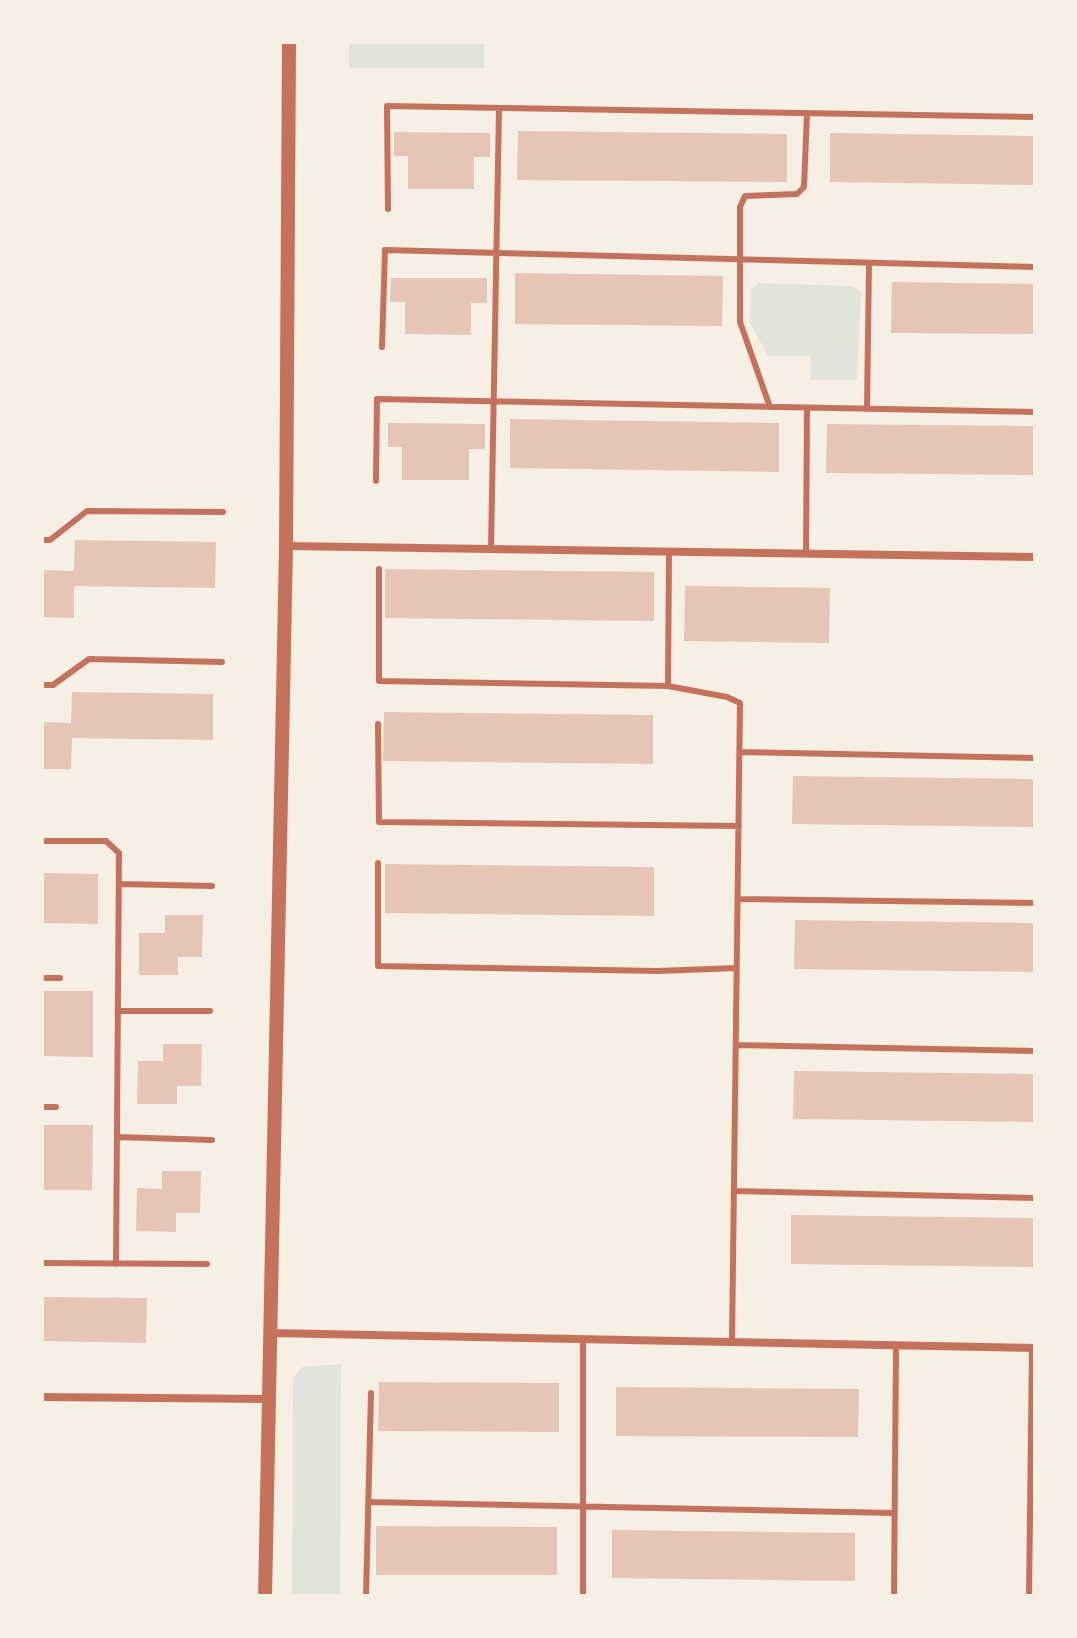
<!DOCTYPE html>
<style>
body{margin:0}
#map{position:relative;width:1077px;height:1638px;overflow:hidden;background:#f6efe4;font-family:"Fira Sans",sans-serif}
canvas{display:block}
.frame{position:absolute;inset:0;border:44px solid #f6efe4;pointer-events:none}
</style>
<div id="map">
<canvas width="1077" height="1638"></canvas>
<div class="frame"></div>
</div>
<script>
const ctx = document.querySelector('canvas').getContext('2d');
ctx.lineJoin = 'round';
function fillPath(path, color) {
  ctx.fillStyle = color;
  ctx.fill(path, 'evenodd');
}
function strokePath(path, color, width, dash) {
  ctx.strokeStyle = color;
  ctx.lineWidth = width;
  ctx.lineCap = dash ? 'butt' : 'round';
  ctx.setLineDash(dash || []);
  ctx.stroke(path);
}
fillPath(new Path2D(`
 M 349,42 L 484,42 L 484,68 L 349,68 Z
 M 759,283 L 852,286 L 861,292 L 857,380 L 811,380 L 810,356 L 768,356 L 750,323 L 751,289 Z
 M 341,1364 L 340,1596 L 292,1596 L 293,1378 L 302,1367 Z`), '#e2e4dc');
fillPath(new Path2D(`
 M 518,131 L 787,134 L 787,182 L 517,180 Z
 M 394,132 L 490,133 L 490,157 L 474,157 L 474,189 L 408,189 L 408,156 L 394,156 Z
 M 830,133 L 1035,136 L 1035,185 L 830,182 Z
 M 515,273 L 723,276 L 722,326 L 515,324 Z
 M 391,278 L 487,278 L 487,303 L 471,303 L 471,335 L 405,334 L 405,302 L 390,302 Z
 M 892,282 L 1035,284 L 1035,334 L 891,333 Z
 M 510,419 L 779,423 L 779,472 L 510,468 Z
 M 388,423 L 485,424 L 485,449 L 469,449 L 469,480 L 402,480 L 402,447 L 388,447 Z
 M 827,424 L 1035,426 L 1035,475 L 826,473 Z
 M 75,540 L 216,542 L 215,588 L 74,586 L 74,618 L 42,617 L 42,570 L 74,571 Z
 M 385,569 L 654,572 L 654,621 L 385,618 Z
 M 685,586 L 830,588 L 829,643 L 684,641 Z
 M 72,692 L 213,694 L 213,740 L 72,738 L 71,769 L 42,769 L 42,722 L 71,723 Z
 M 384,712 L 653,715 L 653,764 L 383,761 Z
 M 793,776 L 1035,779 L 1035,827 L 792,824 Z
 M 385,864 L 654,867 L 654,916 L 385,913 Z
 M 42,873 L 98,874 L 98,924 L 42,923 Z
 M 165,915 L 203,915 L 202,957 L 178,957 L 178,975 L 139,975 L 139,933 L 165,933 Z
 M 795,920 L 1035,923 L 1035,972 L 794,969 Z
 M 42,991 L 93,991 L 93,1057 L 42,1056 Z
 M 163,1044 L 202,1044 L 201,1086 L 177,1086 L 177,1104 L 137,1104 L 138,1061 L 163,1061 Z
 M 794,1071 L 1035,1074 L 1035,1122 L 793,1119 Z
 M 42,1125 L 93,1125 L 92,1190 L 42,1190 Z
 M 162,1171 L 201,1171 L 200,1213 L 176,1213 L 176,1232 L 136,1231 L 137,1188 L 162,1189 Z
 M 791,1215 L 1035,1218 L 1035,1267 L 791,1264 Z
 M 42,1297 L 147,1298 L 146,1343 L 42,1341 Z
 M 379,1382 L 559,1383 L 559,1432 L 378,1431 Z
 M 616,1387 L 859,1389 L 858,1437 L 616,1436 Z
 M 376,1526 L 557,1527 L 557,1575 L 376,1575 Z
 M 612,1530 L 855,1533 L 855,1581 L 612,1578 Z`), '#e6c5b7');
strokePath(new Path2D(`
 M 388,209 L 387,106 L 1035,117
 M 382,347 L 385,250 L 1035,267
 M 770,407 L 740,322 L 740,207 L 745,196 L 797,194 L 804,187 L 807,113
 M 867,409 L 869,263
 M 376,481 L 377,399 L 1035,412
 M 42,540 L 50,540 L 87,511 L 223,512
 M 491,549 L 499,109
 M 806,554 L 807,408
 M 379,569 L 379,681 L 668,686 L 727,697 L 740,703 L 732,1342
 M 42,685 L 53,685 L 89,659 L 222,662
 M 668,686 L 669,552
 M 378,724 L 379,822 L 739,826
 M 740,752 L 1035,758
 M 42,841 L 106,841 L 119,853 L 116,1264
 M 378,863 L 378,966 L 658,971 L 736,968
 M 120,884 L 212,886
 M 739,899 L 1035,903
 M 42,978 L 60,978
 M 119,1011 L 210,1011
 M 736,1045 L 1035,1051
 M 42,1107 L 56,1107
 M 117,1137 L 212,1140
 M 734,1191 L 1035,1198
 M 42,1263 L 207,1264
 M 369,1502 L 894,1513
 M 366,1596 L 371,1393
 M 583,1596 L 583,1339
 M 894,1596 L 896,1346
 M 1029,1596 L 1032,1348`), '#c5725c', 6);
strokePath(new Path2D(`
 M 286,546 L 1035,557
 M 270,1333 L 1035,1348
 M 42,1397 L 268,1399`), '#c5725c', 8);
strokePath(new Path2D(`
 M 265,1596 L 286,546 L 289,42`), '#c5725c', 14);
</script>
